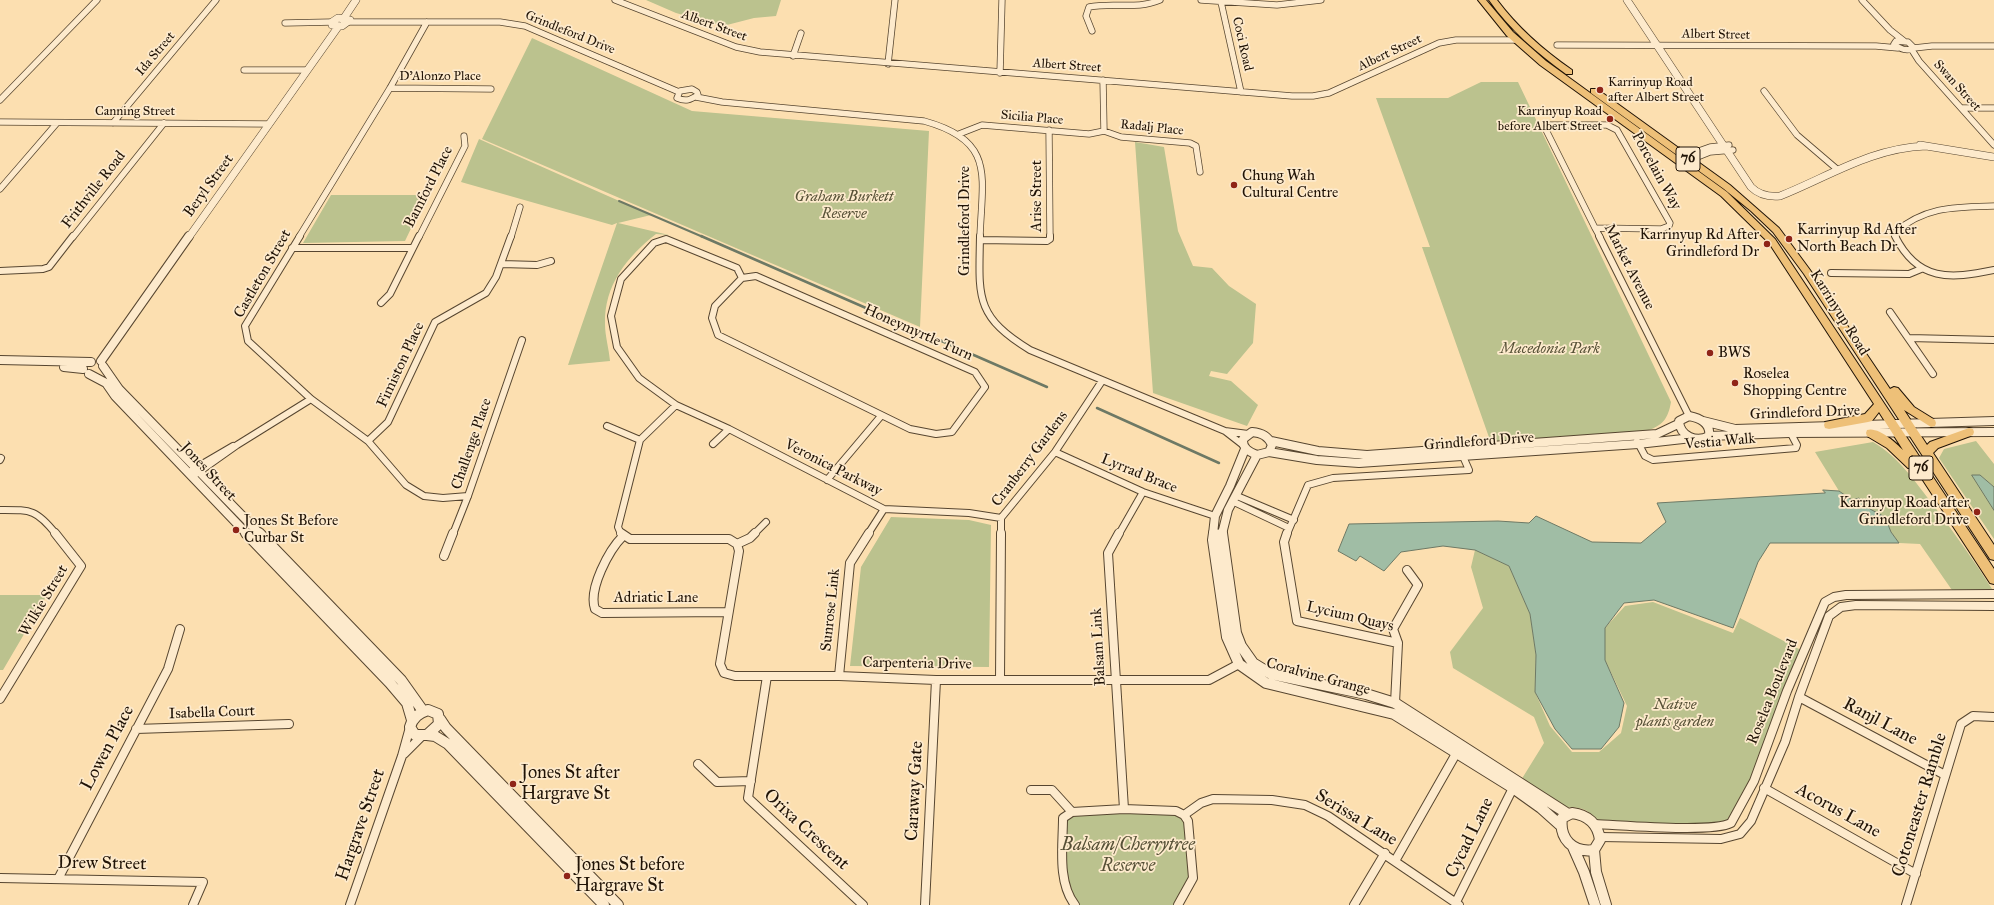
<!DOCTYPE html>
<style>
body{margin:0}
canvas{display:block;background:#fcdfb0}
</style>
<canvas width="1994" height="905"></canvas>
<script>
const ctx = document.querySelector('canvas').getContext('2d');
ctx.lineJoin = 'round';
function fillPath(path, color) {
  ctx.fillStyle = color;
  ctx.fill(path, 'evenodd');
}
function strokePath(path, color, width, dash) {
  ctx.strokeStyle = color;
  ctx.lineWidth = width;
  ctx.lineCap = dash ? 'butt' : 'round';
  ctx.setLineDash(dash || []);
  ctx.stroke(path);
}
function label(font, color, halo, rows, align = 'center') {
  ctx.font = font + ' "IM FELL Great Primer",serif';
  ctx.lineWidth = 3.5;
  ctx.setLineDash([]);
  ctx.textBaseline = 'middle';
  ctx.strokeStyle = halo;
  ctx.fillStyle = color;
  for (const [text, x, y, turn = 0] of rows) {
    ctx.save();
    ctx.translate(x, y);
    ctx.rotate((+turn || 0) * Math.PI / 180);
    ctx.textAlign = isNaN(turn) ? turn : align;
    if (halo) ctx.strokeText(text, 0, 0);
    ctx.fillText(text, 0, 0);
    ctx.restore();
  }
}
fillPath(new Path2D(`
 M 646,0 L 781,0 L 776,16 L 754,18 L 723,26 L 676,13 Z
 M 532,38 L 692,111 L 929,131 L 920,327 L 482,139 Z
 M 1481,82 L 1518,82 L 1671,402 C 1668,419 1663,425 1647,431 L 1491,443 L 1422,247 L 1430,247 L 1376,98 L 1448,98 Z
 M 479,139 L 651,215 L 618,223 L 669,235 L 656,234 C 627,257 604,285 605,324 C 605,336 609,349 610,361 L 568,365 L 617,223 L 612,225 L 461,182 Z
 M 1135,142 L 1164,147 L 1178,231 L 1193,266 L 1212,268 L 1229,286 L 1256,304 L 1253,343 L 1227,374 L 1211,371 L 1209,376 L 1231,381 L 1258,405 L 1247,426 L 1153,393 Z
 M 331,195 L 427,195 L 405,241 L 303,243 Z
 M 1976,441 L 1994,464 L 1994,487 L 1980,475 L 1973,476 L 1994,510 L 1994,539 L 1939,458 L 1944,449 Z
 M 1873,442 C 1899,457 1916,483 1934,506 C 1955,534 1975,562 1994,592 L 1954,593 L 1920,544 L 1899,543 L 1891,532 L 1885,517 L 1870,509 L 1859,498 L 1852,500 L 1839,491 L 1815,452 Z
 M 891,517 L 969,520 L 991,525 L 989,667 L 850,666 L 861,567 Z
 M 1475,550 L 1509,566 L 1530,614 L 1536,655 L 1535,692 L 1550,726 L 1572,752 L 1599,752 L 1621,733 L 1627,706 L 1605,660 L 1605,628 L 1625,606 L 1653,602 L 1733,633 L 1740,618 L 1801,650 L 1769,742 L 1730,823 L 1603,828 C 1587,805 1580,806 1553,809 L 1518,785 L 1544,743 L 1534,717 L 1453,668 L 1450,652 L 1483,608 L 1471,567 Z
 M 0,595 L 47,595 L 3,670 L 0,670 Z
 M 1124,809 L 1184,815 L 1193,878 L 1178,905 L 1075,905 L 1065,888 L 1063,818 L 1072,812 Z`), '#bbc28e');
const water = new Path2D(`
 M 1972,475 L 1980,475 L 1994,487 L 1994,510 Z
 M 1823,490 L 1839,491 L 1852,500 L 1859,498 L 1870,509 L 1885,517 L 1891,532 L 1899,543 L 1770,543 L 1758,562 L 1733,628 L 1654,600 L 1624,603 L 1605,628 L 1605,660 L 1624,703 L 1619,727 L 1601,749 L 1572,749 L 1555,729 L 1535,692 L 1536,655 L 1530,614 L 1509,566 L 1475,550 L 1443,546 L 1401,552 L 1384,571 L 1360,556 L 1356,561 L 1338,551 L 1349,524 L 1498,521 L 1529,523 L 1536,516 L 1592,542 L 1641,543 L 1666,522 L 1657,503 L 1825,493 Z`);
fillPath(water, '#a0bda5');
strokePath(water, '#6d7965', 1);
strokePath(new Path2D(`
 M 619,201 L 703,237`), '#6d7965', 2);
strokePath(new Path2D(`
 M 701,236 L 1047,387
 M 1097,408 L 1219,463`), '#6d7965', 2.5);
const minorFar2 = new Path2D(`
 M 615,0 L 736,47 L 760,52 L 1292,96 L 1313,96 L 1329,93 L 1439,43 L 1456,40 L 1516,40
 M 1201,0 L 1277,5 L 1321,0
 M 1862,0 L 1890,30 L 1904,41
 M 1221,2 L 1241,92
 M 349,22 L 500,22 L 525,26 L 679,92
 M 285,23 L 332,22
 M 1092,31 L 1086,16 L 1089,7 C 1113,2 1137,10 1160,0
 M 1896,41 L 1908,42 L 1914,48 C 1906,52 1900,49 1894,44 Z
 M 1557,45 L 1876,46 L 1898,48
 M 1914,48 L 1932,46 L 1994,46
 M 1912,50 L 1919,61 L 1994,145
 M 793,56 L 801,33
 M 888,64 L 895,0
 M 244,70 L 306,70
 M 1000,73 L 1002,0
 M 1103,80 L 1104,131
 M 390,88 L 491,89
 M 692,89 L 697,92 L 698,95 C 690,100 686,102 677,98 L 680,91 Z
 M 1764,91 L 1797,135 L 1838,170
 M 696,97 L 722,102 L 924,121 C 996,141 982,176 980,237
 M 0,100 L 97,0
 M 1963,108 L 1994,108
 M 0,122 L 269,124
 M 113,123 L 216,0
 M 1550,125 L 1607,125 L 1617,130 L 1670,223 L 1669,226 L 1661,229 L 1595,228 L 1546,130 Z
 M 1049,130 L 1050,237
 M 1104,131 L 1121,137 L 1190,143 L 1196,146 L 1200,172
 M 959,134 L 982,125 L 1089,134 L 1104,131
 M 1679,158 L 1710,147 L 1729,145
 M 1685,162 L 1710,152 L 1733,150
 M 0,189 L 57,123
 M 1595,228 L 1600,237
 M 73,237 L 164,123
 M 299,237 L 390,88 L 427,22
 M 419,237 L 465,146 L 464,136
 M 511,237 L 520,207
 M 1896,237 L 1894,233 C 1925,206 1956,207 1994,206`);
const minorFar1 = new Path2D(`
 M 300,236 L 245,326 L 248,341 L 311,399 L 368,441 L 406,485 L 424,496 L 443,498 L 468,496
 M 980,236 C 979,296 974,316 1030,350 L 1225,431 L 1243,445
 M 1599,236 L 1689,416
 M 1895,236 C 1918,282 1950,279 1994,270
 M 980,240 L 1047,241 L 1050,239 L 1050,236
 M 292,248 L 412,248
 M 502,264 L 537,265 L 551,261
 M 0,271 L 43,269 L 49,267 L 73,236
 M 1831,273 L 1909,274 L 1921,269
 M 756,276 L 975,372 L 985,387 L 952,432 L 936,434 L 910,429 L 718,335 L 712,318 L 715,306 L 742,278 Z
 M 742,278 L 737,268 L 666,239 L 654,243 L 621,279 L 611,316 L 617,347 L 639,378 L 676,405 L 729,429 L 884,509 L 969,513 L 1001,518
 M 381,303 L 390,294 L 419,236
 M 1890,312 L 1933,374
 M 1909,338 L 1994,340
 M 607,426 L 640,440
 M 1225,431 L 1248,434
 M 368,441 L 388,422 L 435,322 L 486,293 L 496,277 L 511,236
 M 1637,441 L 1645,456 L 1653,460 L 1796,448 L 1797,445 L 1789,430
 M 713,444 L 729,429
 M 1055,452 L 1143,492 L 1215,516
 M 0,460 L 1,458
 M 192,470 L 233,446
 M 196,474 L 237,445 L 311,399
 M 827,480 L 881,416
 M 1237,496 L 1294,520
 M 1234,502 L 1289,528
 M 0,510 C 31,510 36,509 56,534
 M 453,534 L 468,496 L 522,340
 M 621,534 L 618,527 L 640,440 L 676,405
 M 754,534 L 766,522
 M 868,534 L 884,509
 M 1001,534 L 1001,518 L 1055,452 L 1102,381
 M 1119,534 L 1143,492
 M 1287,534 L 1308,485 L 1333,478 L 1469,470 L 1461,452`);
const minor = new Path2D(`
 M 621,533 L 630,539 L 729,539 L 737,544 L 739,551 L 720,664 L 724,673 L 735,676 L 839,676 L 936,680 L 1209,680 L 1239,664
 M 1119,533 L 1108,553 L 1124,809
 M 1287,533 L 1284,542 L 1297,621 L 1398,643 L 1395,703
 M 623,536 C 609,550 588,589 595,609 L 602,613 L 727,612
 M 737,544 L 750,538 L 755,533
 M 444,556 L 453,533
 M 1398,643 L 1393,629 L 1418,585 L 1407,570
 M 767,676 L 748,798 L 863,905
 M 839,676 L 850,563 L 869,533
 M 1000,680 L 1001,533
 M 1799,697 L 1945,775
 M 0,699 L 81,566 L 55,533
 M 136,729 L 289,724
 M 404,754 L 422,736
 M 698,764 L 717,782 L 751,781
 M 1764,788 L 1916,874
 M 1031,790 L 1052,790 L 1072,812
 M 1184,815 L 1201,803 L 1213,799 L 1272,800 L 1305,805 L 1328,816 L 1459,905
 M 1595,824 C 1622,825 1712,833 1731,823 L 1754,781 L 1787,691 L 1825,602 L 1834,597 L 1846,595 L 1994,594
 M 1600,837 L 1721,839 L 1740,834 L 1751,821 L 1785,742 L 1799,697 L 1829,616 L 1841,607 L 1856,605 L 1994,606
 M 1395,861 L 1457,752
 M 0,878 L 203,882 L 193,905
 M 58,879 L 168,669 L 180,629
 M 1456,902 L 1513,788
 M 350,905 L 402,756 L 410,727
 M 925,905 L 936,680
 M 1075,905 C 1057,882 1063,845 1063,818 L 1072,812 L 1124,809 L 1176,811 L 1184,815 L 1188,821 L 1193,878 L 1178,905
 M 1354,905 L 1385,853
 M 1906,905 L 1961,724 L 1973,716 L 1994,717`);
const tertiaryFar2 = new Path2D(`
 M 1627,0 L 1751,187 C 1759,195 1769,197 1780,196 C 1830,176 1871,148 1926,146
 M 338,18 L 350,20 L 342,26 L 332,25 L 332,22 Z
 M 344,18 L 356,0
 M 1920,145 L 1994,157
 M 189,237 L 338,27`);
const tertiaryFar1 = new Path2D(`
 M 0,360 L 91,362
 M 101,361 L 189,236
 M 103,366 L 119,389 L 260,534
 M 64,367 L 83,369
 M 89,374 L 106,383 L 115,396 L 247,534
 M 1689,416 C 1700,418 1711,424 1709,436 C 1696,443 1680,436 1679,421 Z
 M 1703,421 L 1735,429 L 1994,421
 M 1252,432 C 1262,433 1268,436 1272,445 L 1269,452 L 1257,455 C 1249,452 1242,448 1243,439 Z
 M 1709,436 L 1789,433 L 1994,432
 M 1271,441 L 1318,451 L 1367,455 L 1657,434 L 1678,424
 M 1269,452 L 1317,460 L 1359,463 L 1638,444 L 1692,438
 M 1213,534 L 1215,516 L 1230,486 L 1245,449
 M 1222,534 L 1228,510 L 1257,455`);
const tertiary = new Path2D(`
 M 246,533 L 390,683 L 407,703 L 412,720
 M 259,533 L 401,680 L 423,711
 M 1214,533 L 1213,540 L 1227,637 L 1239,664 L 1266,683 L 1394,714 L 1513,788 L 1541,808 L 1560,825
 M 1222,533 L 1236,633 L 1241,646 L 1253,663 L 1271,674 L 1366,694 L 1395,703 L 1568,814
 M 428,710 L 438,714 L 439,724 L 427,735 L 415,735 L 410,727 C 413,717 419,713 428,710 Z
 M 440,719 L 446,728 L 618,905
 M 427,735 L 435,736 L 448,744 L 604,905
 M 1572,813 C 1588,815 1598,824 1600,840 L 1594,850 C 1573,853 1559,839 1562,818 Z
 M 1573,847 L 1584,872 L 1595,905
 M 1594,850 L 1596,872 L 1606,905`);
const trunk = new Path2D(`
 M 1478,0 L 1486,0 L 1513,32 L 1546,61 L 1727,192 L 1775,239 L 1994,569 L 1994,584 L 1990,583 L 1915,468 L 1908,468 L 1887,448 L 1867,436 L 1866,433 L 1867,430 C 1878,426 1896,443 1903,450 L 1879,412 L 1872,421 L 1868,422 L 1829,429 L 1825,428 L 1824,425 L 1825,422 L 1865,414 L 1874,404 L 1769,243 L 1721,196 L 1540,65 L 1507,36 Z
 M 1489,0 L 1497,0 C 1518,28 1543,50 1572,70 L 1572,74 L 1566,74 C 1537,53 1510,30 1489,0 Z
 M 1591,89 L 1597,89 L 1730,185 L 1779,228 L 1810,270 L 1890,389 L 1894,387 L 1898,388 L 1914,407 L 1935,420 L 1936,423 L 1935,426 L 1931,427 L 1904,410 L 1927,445 L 1930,442 L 1969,428 L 1973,429 L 1974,432 L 1973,435 L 1938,448 L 1933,453 L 1994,545 L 1994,560 L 1990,559 L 1804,274 L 1773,232 L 1751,211 L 1724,189 L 1591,93 Z`);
strokePath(minorFar2, '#574630', 7);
strokePath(minorFar1, '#574630', 8);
strokePath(minor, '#574630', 10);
strokePath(tertiaryFar2, '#574630', 8);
strokePath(tertiaryFar1, '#574630', 10);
strokePath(tertiary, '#574630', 12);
strokePath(trunk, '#201306', 2);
strokePath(minorFar2, '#fdeacc', 5.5);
strokePath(minorFar1, '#fdeacc', 6);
strokePath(minor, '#fdeacc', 8);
strokePath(tertiaryFar2, '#fdeacc', 7);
strokePath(tertiaryFar1, '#fdeacc', 8);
strokePath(tertiary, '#fdeacc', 10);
fillPath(trunk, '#eec078');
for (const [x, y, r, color] of [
 [1600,90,4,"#8f2418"],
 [1610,119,4,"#8f2418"],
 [1234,185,4,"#8f2418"],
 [1789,239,4,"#8f2418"],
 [1767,244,4,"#8f2418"],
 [1710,353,4,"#8f2418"],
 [1735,383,4,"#8f2418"],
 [1977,512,4,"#8f2418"],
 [236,530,4,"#8f2418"],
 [513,784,4,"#8f2418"],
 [567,876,4,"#8f2418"]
]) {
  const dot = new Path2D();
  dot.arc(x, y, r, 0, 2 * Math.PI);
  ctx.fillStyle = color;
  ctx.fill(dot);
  strokePath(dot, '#fdeacc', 1.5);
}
label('13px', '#201306', '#fdeacc', [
 ["Albert Street",714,26,20],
 ["Grindleford Drive",570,33,22],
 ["Albert Street",1716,35,1],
 ["Coci Road",1242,44,77],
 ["Albert Street",1390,53,-25],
 ["Ida Street",156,54,-50],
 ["Albert Street",1067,66,4],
 ["D'Alonzo Place",440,77],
 ["Swan Street",1957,86,48],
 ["Canning Street",135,112],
 ["Sicilia Place",1032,118,5],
 ["Radalj Place",1152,128,6]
]);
label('13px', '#201306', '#fdeacc', [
 ["Karrinyup Road",1608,83],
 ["after Albert Street",1608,98],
 ["Karrinyup Road",1602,112,"right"],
 ["before Albert Street",1602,127,"right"]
], 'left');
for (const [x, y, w] of [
 [1688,159,24],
 [1921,468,24]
]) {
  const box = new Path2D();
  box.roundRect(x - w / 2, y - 12, w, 24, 3);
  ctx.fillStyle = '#fdeacc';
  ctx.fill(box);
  strokePath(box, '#201306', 1);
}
label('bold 14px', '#201306', null, [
 ["76",1688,159],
 ["76",1921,468]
]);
label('15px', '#201306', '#fdeacc', [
 ["Porcelain Way",1656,171,61],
 ["Beryl Street",209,186,-54],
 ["Bamford Place",429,187,-63],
 ["Frithville Road",94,190,-52],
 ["Arise Street",1037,196,-90],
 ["Grindleford Drive",965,221,-90],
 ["Market Avenue",1629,267,63],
 ["Castleton Street",263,274,-60],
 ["Karrinyup Road",1839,313,58],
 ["Honeymyrtle Turn",918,333,24],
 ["Fimiston Place",401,365,-65],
 ["Grindleford Drive",1805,413,-2],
 ["Grindleford Drive",1479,442,-4],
 ["Vestia Walk",1720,442,-5],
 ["Challenge Place",472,444,-71],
 ["Cranberry Gardens",1030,459,-53],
 ["Veronica Parkway",833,468,27],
 ["Jones Street",208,472,47],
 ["Lyrrad Brace",1139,474,22],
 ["Adriatic Lane",656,598],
 ["Wilkie Street",44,601,-59],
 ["Sunrose Link",831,610,-84],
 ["Lycium Quays",1350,617,13],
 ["Balsam Link",1099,647,-93],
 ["Carpenteria Drive",917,664,1],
 ["Coralvine Grange",1318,677,15],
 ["Roselea Boulevard",1773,692,-68],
 ["Isabella Court",212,713,-2]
]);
label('15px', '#201306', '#fdeacc', [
 ["Chung Wah",1242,176],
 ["Cultural Centre",1242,193],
 ["Karrinyup Rd After",1797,230],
 ["North Beach Dr",1797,247],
 ["Karrinyup Rd After",1759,235,"right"],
 ["Grindleford Dr",1759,252,"right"],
 ["BWS",1718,353],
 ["Roselea",1743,374],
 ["Shopping Centre",1743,391],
 ["Karrinyup Road after",1969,503,"right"],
 ["Grindleford Drive",1969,520,"right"],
 ["Jones St Before",244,521],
 ["Curbar St",244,538]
], 'left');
label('italic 15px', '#565036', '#fdeacc', [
 ["Graham Burkett",844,197],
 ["Reserve",844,214],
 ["Macedonia Park",1550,349],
 ["Native",1675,705],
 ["plants garden",1675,722]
]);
label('18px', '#201306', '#fdeacc', [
 ["Ranjl Lane",1880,722,28],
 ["Lowen Place",108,748,-62],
 ["Caraway Gate",915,791,-87],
 ["Cotoneaster Ramble",1920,805,-73],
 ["Acorus Lane",1838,811,29],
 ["Serissa Lane",1356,818,31],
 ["Hargrave Street",361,825,-71],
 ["Orixa Crescent",806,830,43],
 ["Cycad Lane",1470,838,-64],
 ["Drew Street",102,864,1]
]);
label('18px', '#201306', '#fdeacc', [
 ["Jones St after",521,774],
 ["Hargrave St",521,795],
 ["Jones St before",575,866],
 ["Hargrave St",575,887]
], 'left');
label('italic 18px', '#565036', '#fdeacc', [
 ["Balsam/Cherrytree",1128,846],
 ["Reserve",1128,867]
]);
</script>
